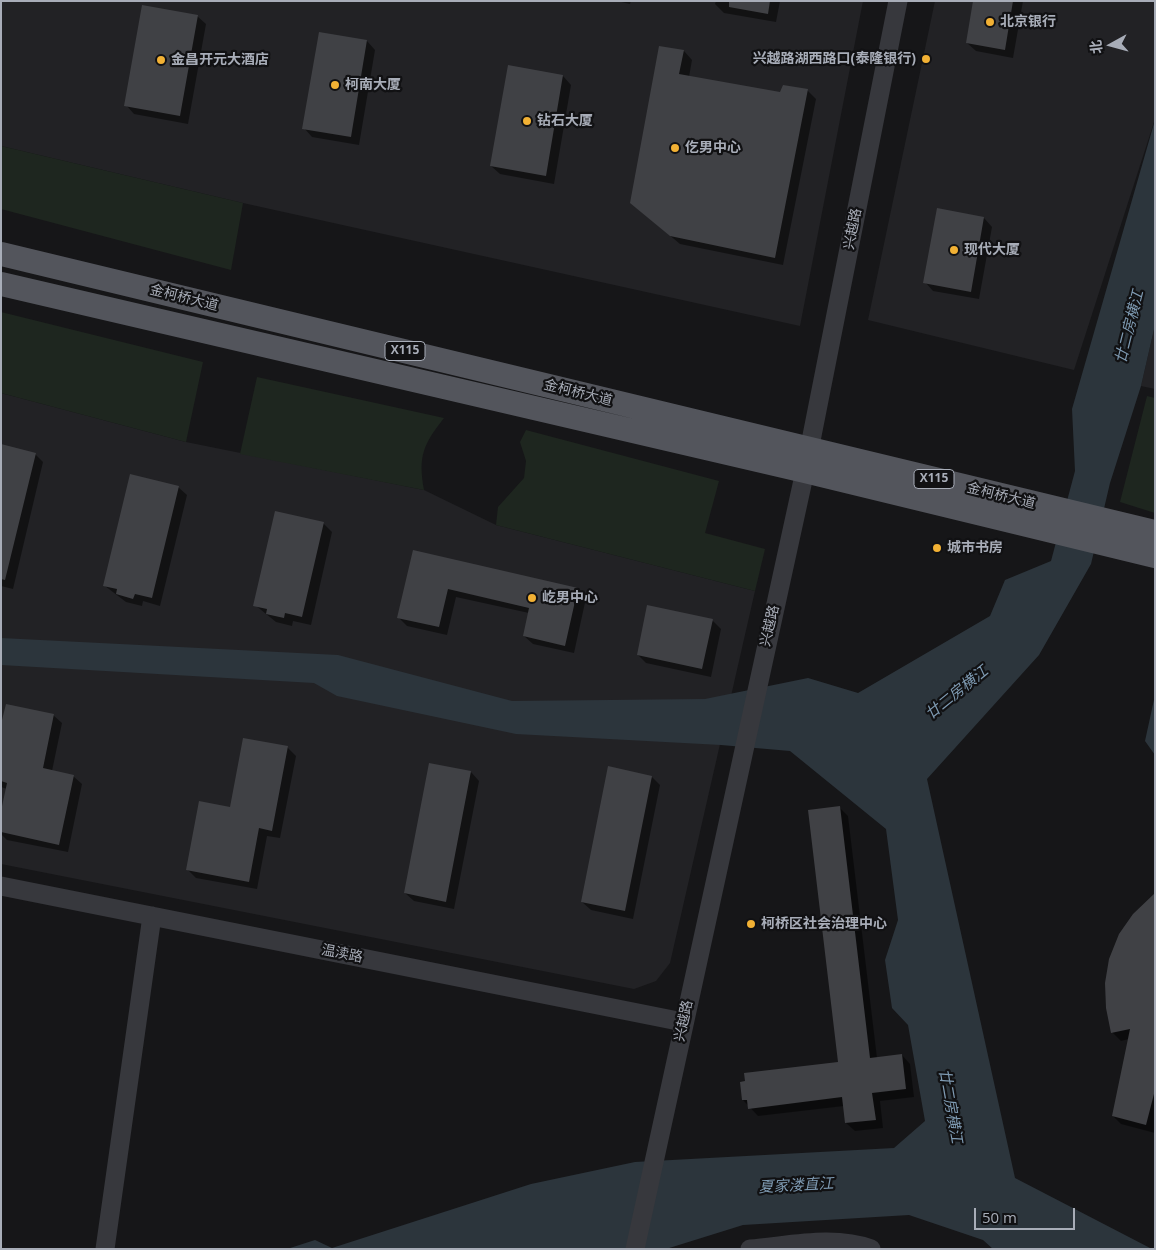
<!DOCTYPE html>
<meta charset="utf-8">
<style>
body{margin:0}
#map{position:relative;width:1156px;height:1250px;overflow:hidden;background:#161618;font-family:"Open Sans","Noto Sans SC",sans-serif}
canvas{display:block}
.frame{position:absolute;inset:0;border:2px solid #a8adb8;pointer-events:none}
.north{position:absolute;left:1086px;top:20px;width:50px;height:50px;-webkit-text-stroke:4px #111113;paint-order:stroke;rotate:263deg;font-size:14px;font-weight:700;line-height:20px;text-align:center;color:#a8adb8}
.north::after{content:'';display:block;margin:auto;width:18px;height:22px;background:#a8adb8;clip-path:polygon(50% 0,100% 100%,50% 72%,0 100%)}
.scale{position:absolute;left:974px;top:1208px;width:101px;height:22px;box-sizing:border-box;border:2px solid #a8adb8;border-top:0;padding-left:6px;font-size:15px;line-height:18px;white-space:nowrap;color:#a8adb8;-webkit-text-stroke:4px #111113;paint-order:stroke}
</style>
<div id="map">
<canvas width="1156" height="1250"></canvas>
<div class="frame"></div>
<div class="north">北</div>
<div class="scale">50 m</div>
</div>
<script>
const ctx = document.querySelector('canvas').getContext('2d');
ctx.lineJoin = 'round';
function fillPath(path, color) {
  ctx.fillStyle = color;
  ctx.fill(path, 'evenodd');
}
function strokePath(path, color, width, dash) {
  ctx.strokeStyle = color;
  ctx.lineWidth = width;
  ctx.lineCap = dash ? 'butt' : 'round';
  ctx.setLineDash(dash || []);
  ctx.stroke(path);
}
function label(font, color, halo, rows, align = 'center') {
  ctx.font = font + ' "Open Sans","Noto Sans SC",sans-serif';
  ctx.lineWidth = 4.5;
  ctx.setLineDash([]);
  ctx.textBaseline = 'middle';
  ctx.strokeStyle = halo;
  ctx.fillStyle = color;
  for (const [text, x, y, turn = 0] of rows) {
    ctx.save();
    ctx.translate(x, y);
    ctx.rotate((+turn || 0) * Math.PI / 180);
    ctx.textAlign = isNaN(turn) ? turn : align;
    if (halo) ctx.strokeText(text, 0, 0);
    ctx.fillText(text, 0, 0);
    ctx.restore();
  }
}
fillPath(new Path2D(`
 M 1,1 L 863,1 L 800,326 L 243,203 L 1,146 Z
 M 935,1 L 1155,1 L 1155,119 L 1074,370 L 868,320 Z
 M 1155,325 L 1155,389 L 1141,386 Z
 M 1,393 L 186,442 L 424,490 L 496,525 L 755,591 L 670,963 L 656,981 L 634,989 L 1,864 Z`), '#222225');
fillPath(new Path2D(`
 M 1,146 L 243,203 L 231,270 L 1,209 Z
 M 1,312 L 203,362 L 186,442 L 1,393 Z
 M 257,377 L 444,418 C 423,445 418,456 424,490 L 240,454 Z
 M 1147,396 L 1155,398 L 1155,513 L 1120,502 Z
 M 526,430 L 719,481 L 705,533 L 765,549 L 755,591 L 496,525 L 498,507 L 524,478 L 526,461 L 520,442 Z`), '#1e261f');
fillPath(new Path2D(`
 M 1155,120 L 1155,325 L 1141,386 L 1110,483 L 1091,564 L 1039,655 L 927,779 L 1015,1178 L 1152,1249 L 993,1249 L 983,1240 L 909,1215 L 743,1225 L 666,1249 L 287,1249 L 315,1240 L 332,1248 L 531,1184 L 635,1162 L 894,1148 L 925,1121 L 908,1025 L 892,1008 L 885,960 L 898,920 L 886,829 L 790,751 L 721,745 L 516,734 L 337,696 L 314,683 L 1,665 L 1,638 L 338,655 L 512,701 L 705,699 L 808,678 L 858,693 L 990,616 L 1005,580 L 1051,561 L 1075,471 L 1072,409 Z
 M 1155,695 L 1155,755 L 1145,741 Z`), '#2c353c');
fillPath(new Path2D(`
 M 617,1 L 631,1 L 630,4 Z
 M 716,1 L 780,1 L 776,22 L 724,13 L 715,4 Z
 M 974,1 L 1023,1 L 1013,58 L 976,51 L 967,43 Z
 M 197,16 L 206,24 L 188,124 L 134,114 L 126,105 Z
 M 320,33 L 367,41 L 375,50 L 359,145 L 312,137 L 304,128 Z
 M 660,48 L 684,51 L 692,60 L 689,77 L 781,94 L 807,90 L 816,99 L 783,265 L 680,244 L 631,203 Z
 M 563,76 L 571,85 L 554,184 L 500,174 L 491,166 Z
 M 984,218 L 992,227 L 979,299 L 933,291 L 925,282 Z
 M 1,446 L 35,454 L 43,462 L 13,589 L 1,586 Z
 M 178,487 L 187,495 L 160,606 L 143,601 L 142,606 L 126,602 L 105,586 Z
 M 323,523 L 332,532 L 311,625 L 293,621 L 292,626 L 276,622 L 255,605 Z
 M 414,552 L 578,589 L 586,598 L 574,653 L 533,644 L 524,636 L 529,613 L 456,597 L 447,635 L 407,626 L 399,618 Z
 M 713,621 L 721,629 L 711,677 L 646,663 L 638,655 Z
 M 53,715 L 62,723 L 52,771 L 73,776 L 82,784 L 68,852 L 7,840 L 1,834 L 1,818 L 7,789 L 1,787 L 1,730 Z
 M 287,747 L 296,756 L 280,838 L 267,836 L 257,889 L 196,878 L 187,869 L 231,809 Z
 M 471,772 L 479,781 L 454,909 L 414,901 L 405,893 Z
 M 652,777 L 660,785 L 633,919 L 591,910 L 582,902 Z
 M 839,807 L 848,816 L 877,1058 L 902,1055 L 910,1064 L 914,1097 L 880,1101 L 883,1128 L 855,1131 L 846,1123 L 844,1106 L 758,1116 L 743,1100 L 840,1063 Z
 M 1155,900 L 1155,1133 L 1121,1124 L 1113,1116 L 1129,1039 L 1121,1041 L 1112,1032 Z`), '#0007');
fillPath(new Path2D(`
 M 729,1 L 770,1 L 768,14 L 729,7 Z
 M 973,1 L 1013,1 L 1005,50 L 966,43 Z
 M 142,5 L 198,15 L 180,116 L 124,106 Z
 M 319,32 L 367,40 L 351,137 L 302,129 Z
 M 659,46 L 684,50 L 679,74 L 780,92 L 783,85 L 808,89 L 775,258 L 670,236 L 630,203 Z
 M 508,65 L 563,75 L 546,176 L 490,166 Z
 M 937,208 L 984,217 L 971,292 L 923,283 Z
 M 1,444 L 36,453 L 5,580 L 1,579 Z
 M 130,474 L 179,486 L 152,598 L 135,594 L 133,599 L 116,594 L 117,589 L 103,586 Z
 M 275,511 L 324,522 L 302,617 L 285,613 L 284,618 L 266,614 L 267,609 L 253,606 Z
 M 413,550 L 578,588 L 565,646 L 523,636 L 529,608 L 448,589 L 439,627 L 397,618 Z
 M 647,605 L 713,619 L 702,669 L 637,655 Z
 M 6,704 L 54,714 L 43,768 L 74,775 L 59,845 L 1,832 L 1,811 L 7,783 L 1,781 L 1,724 Z
 M 243,738 L 288,746 L 272,831 L 259,828 L 249,882 L 186,870 L 199,801 L 230,807 Z
 M 429,763 L 471,771 L 446,902 L 404,893 Z
 M 608,766 L 652,776 L 625,911 L 581,902 Z
 M 840,806 L 870,1058 L 902,1054 L 906,1089 L 872,1093 L 876,1120 L 845,1123 L 842,1097 L 748,1109 L 747,1100 L 742,1100 L 740,1082 L 745,1081 L 744,1073 L 838,1062 L 808,810 Z
 M 1155,893 L 1155,1090 L 1146,1125 L 1112,1116 L 1130,1029 L 1111,1033 L 1106,1008 L 1105,983 L 1109,959 L 1119,934 L 1133,914 Z`), '#404145');
strokePath(new Path2D(`
 M 1,886 L 683,1022
 M 105,1249 L 152,916
 M 635,1249 L 805,471 L 898,1
 M 750,1249 C 788,1246 834,1235 871,1249`), '#37383d', 19);
strokePath(new Path2D(`
 M 1,254 L 1155,532
 M 1,284 L 805,471 L 1155,556`), '#53555c', 24);
for (const [x, y, r, color] of [
 [990,22,5,"#f2b134"],
 [926,59,5,"#f2b134"],
 [161,60,5,"#f2b134"],
 [335,85,5,"#f2b134"],
 [527,121,5,"#f2b134"],
 [675,148,5,"#f2b134"],
 [954,250,5,"#f2b134"],
 [937,548,5,"#f2b134"],
 [532,598,5,"#f2b134"],
 [751,924,5,"#f2b134"]
]) {
  const dot = new Path2D();
  dot.arc(x, y, r, 0, 2 * Math.PI);
  ctx.fillStyle = color;
  ctx.fill(dot);
  strokePath(dot, '#111113', 2);
}
for (const [x, y, w] of [
 [405,351,40],
 [934,479,40]
]) {
  const box = new Path2D();
  box.roundRect(x - w / 2, y - 9.5, w, 19, 4);
  ctx.fillStyle = '#111113';
  ctx.fill(box);
  strokePath(box, '#a8adb8', 1);
}
label('bold 12px', '#a8adb8', null, [
 ["X115",405,351],
 ["X115",934,479]
]);
label('bold 14px', '#a8adb8', '#111113', [
 ["北京银行",1000,22],
 ["兴越路湖西路口(泰隆银行)",916,59,"right"],
 ["金昌开元大酒店",171,60],
 ["柯南大厦",345,85],
 ["钻石大厦",537,121],
 ["仡男中心",685,148],
 ["现代大厦",964,250],
 ["城市书房",947,548],
 ["屹男中心",542,598],
 ["柯桥区社会治理中心",761,924]
], 'left');
label('14px', '#a8adb8', '#111113', [
 ["兴越路",853,229,-79],
 ["金柯桥大道",184,298,14],
 ["金柯桥大道",578,393,14],
 ["金柯桥大道",1001,496,14],
 ["兴越路",770,626,-77],
 ["温渎路",342,954,11],
 ["兴越路",684,1021,-78]
]);
label('italic 15px', '#7f9bb3', '#111113', [
 ["廿二房横江",1130,327,-76],
 ["廿二房横江",957,693,-39],
 ["廿二房横江",950,1106,80],
 ["夏家溇直江",796,1186,-3]
]);
</script>
